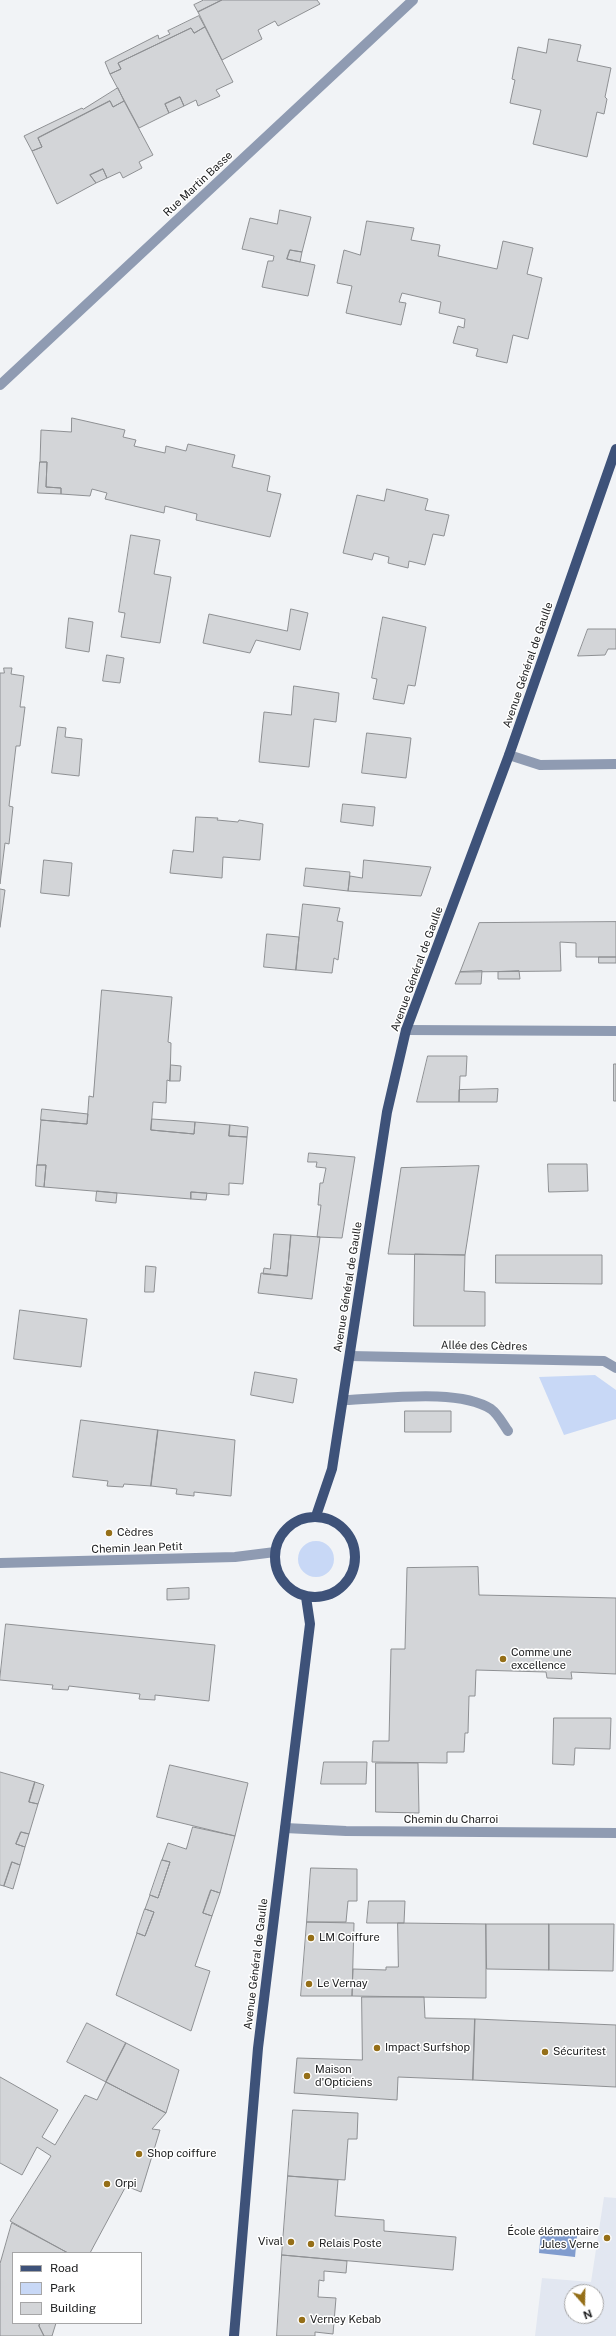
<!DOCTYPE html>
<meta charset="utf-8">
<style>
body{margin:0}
#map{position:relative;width:616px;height:2336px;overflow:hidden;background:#f1f3f6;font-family:"Public Sans",sans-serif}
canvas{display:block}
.legend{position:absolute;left:12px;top:2252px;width:130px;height:72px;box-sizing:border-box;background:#fff;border:1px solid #a6a6a7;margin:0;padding:5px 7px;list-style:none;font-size:12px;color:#202122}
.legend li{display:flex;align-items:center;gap:8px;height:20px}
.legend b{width:20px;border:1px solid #a6a6a7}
.north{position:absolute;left:564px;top:2284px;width:40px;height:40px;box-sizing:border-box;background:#fff;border:1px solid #a6a6a7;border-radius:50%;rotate:160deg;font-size:11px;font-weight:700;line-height:16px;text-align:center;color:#202122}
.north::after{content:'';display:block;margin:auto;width:14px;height:18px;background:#956f18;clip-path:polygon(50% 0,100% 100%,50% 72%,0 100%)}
</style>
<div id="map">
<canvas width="616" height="2336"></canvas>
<ul class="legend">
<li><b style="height:5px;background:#3e5279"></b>Road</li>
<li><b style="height:11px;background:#c8d8f6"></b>Park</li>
<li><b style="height:11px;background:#d3d5d8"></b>Building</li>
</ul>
<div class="north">N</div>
</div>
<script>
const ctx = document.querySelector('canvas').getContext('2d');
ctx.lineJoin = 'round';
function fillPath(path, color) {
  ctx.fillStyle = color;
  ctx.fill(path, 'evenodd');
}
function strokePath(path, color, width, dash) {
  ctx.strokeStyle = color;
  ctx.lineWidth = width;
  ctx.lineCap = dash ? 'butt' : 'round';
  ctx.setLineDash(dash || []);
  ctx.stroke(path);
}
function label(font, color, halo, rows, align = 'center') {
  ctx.font = font + ' "Public Sans",sans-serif';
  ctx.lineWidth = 3;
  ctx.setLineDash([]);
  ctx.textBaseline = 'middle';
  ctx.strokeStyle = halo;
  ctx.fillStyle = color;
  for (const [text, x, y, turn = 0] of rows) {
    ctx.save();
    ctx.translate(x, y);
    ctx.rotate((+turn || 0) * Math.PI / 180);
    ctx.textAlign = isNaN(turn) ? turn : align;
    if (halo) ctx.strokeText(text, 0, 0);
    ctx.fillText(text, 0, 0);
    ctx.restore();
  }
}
fillPath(new Path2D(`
 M 604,2197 L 616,2198 L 616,2336 L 535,2336 L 542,2278 L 591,2282 ZM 572,2292 L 596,2292 L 596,2316 L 572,2316 Z`), '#e2e7f1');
fillPath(new Path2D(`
 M 595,1375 L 616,1390 L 616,1419 L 564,1435 L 539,1377 Z
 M298 1559a18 18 0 1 1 36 0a18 18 0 1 1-36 0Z`), '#c8d8f6');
fillPath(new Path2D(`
 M 541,2232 L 577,2236 L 575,2257 L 539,2253 Z`), '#819cce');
const building = new Path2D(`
 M 204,0 L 222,0 L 198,12 L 194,5 Z
 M 222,0 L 317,0 L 320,4 L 278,26 L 275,21 L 258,30 L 262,39 L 222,60 L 198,12 Z
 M 199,16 L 205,27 L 194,33 L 191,28 L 118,63 L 121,69 L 110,74 L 105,62 L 158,35 L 159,39 L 170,34 L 168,31 Z
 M 205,27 L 233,82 L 216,90 L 220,96 L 198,106 L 196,100 L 184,106 L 180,97 L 165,104 L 169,113 L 139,128 L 110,74 L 121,69 L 118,63 L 191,28 L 194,33 Z
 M 549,39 L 581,45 L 577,61 L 611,68 L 605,97 L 607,99 L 604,114 L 597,112 L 587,157 L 533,144 L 541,110 L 510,103 L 515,80 L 512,79 L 518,47 L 546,53 Z
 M 118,88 L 124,101 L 113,107 L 110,101 L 38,138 L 42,147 L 32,151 L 24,136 L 82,108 L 83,109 Z
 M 180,97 L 184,106 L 169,113 L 165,104 Z
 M 110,101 L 113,107 L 124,101 L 153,155 L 139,162 L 142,168 L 123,178 L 120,172 L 107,178 L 103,169 L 90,175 L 96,183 L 57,204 L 32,151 L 42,147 L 38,138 Z
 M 103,169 L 107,178 L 96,183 L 90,175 Z
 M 280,210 L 311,217 L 302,252 L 290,250 L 287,259 L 315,265 L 308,296 L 262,287 L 268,261 L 273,261 L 274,256 L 242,249 L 250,218 L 277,224 Z
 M 367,221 L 414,228 L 411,240 L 440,245 L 438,256 L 497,269 L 503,241 L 533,248 L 527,274 L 542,278 L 528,339 L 513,335 L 507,363 L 476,356 L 478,349 L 453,343 L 458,326 L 464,328 L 465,319 L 439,313 L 441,302 L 402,293 L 399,302 L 406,303 L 401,325 L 346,313 L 352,286 L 337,283 L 344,250 L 360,255 Z
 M 290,250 L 302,252 L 300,262 L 287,259 Z
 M 72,418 L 125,430 L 123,437 L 136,440 L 134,446 L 165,453 L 166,446 L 186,451 L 188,444 L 235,455 L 232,467 L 270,476 L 267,491 L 281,494 L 270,537 L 196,520 L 197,514 L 165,506 L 164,513 L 105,499 L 107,493 L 92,489 L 90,496 L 61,494 L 61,488 L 46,487 L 47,462 L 40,462 L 41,430 L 71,432 Z
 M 40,462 L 47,462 L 46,487 L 61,488 L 61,494 L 38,493 Z
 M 387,489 L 428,499 L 425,510 L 449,515 L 444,536 L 433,534 L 425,565 L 409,561 L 408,568 L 388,563 L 389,557 L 374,553 L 372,560 L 343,553 L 357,495 L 384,501 Z
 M 131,535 L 160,540 L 154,574 L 171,577 L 160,643 L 121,637 L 125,613 L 119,612 Z
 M 291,609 L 308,613 L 300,650 L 256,640 L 250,653 L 203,643 L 209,614 L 287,631 Z
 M 383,617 L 426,627 L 415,686 L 408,685 L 404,704 L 373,699 L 377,679 L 372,678 Z
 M 69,618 L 93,622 L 89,652 L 66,648 Z
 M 588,629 L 616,629 L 616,649 L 608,649 L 605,655 L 578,656 Z
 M 107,655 L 124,658 L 120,683 L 103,681 Z
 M 4,668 L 12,668 L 11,674 L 24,676 L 20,707 L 25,707 L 20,746 L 16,746 L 9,806 L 13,807 L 9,844 L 5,843 L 0,884 L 0,673 L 4,673 Z
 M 294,686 L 339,693 L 336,722 L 314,719 L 309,767 L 259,762 L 264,712 L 291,715 Z
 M 58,727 L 66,728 L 65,737 L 82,739 L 79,776 L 52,773 Z
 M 367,733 L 411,738 L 406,778 L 362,773 Z
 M 343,804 L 375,807 L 373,826 L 341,822 Z
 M 196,817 L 218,818 L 217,820 L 238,822 L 239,820 L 263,824 L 260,860 L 223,857 L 222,878 L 170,873 L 173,850 L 193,852 Z
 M 44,860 L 72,863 L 69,896 L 41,893 Z
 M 364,860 L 431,867 L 421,896 L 348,891 L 350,876 L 362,878 Z
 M 306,868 L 350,872 L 348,891 L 304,886 Z
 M 0,889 L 5,890 L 0,927 Z
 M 303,904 L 340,908 L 337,921 L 343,922 L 338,960 L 334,958 L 332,973 L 296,970 Z
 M 616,922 L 616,957 L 576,957 L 576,943 L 560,942 L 561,971 L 460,972 L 479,923 Z
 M 267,934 L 299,937 L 296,970 L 264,967 Z
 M 599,957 L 616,957 L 616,963 L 599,963 Z
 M 482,971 L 481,984 L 455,984 L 460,972 Z
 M 519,971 L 520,979 L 498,979 L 498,972 Z
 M 102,990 L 172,997 L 168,1042 L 171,1043 L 170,1081 L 167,1080 L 166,1103 L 153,1102 L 151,1130 L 194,1134 L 195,1122 L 230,1125 L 229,1136 L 247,1137 L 243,1184 L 229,1183 L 229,1195 L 191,1192 L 191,1199 L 44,1187 L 46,1165 L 37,1165 L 41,1120 L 87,1124 L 89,1096 L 93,1097 Z
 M 428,1056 L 467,1056 L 466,1076 L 460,1076 L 459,1102 L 417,1102 Z
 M 614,1064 L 616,1064 L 616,1101 L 614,1101 Z
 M 171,1065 L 181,1066 L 180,1081 L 170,1081 Z
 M 498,1089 L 497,1102 L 459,1102 L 459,1090 Z
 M 42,1109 L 88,1114 L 87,1124 L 41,1120 Z
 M 152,1119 L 195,1122 L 194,1134 L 151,1130 Z
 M 230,1125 L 248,1127 L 247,1137 L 229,1136 Z
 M 309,1153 L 355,1157 L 342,1238 L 317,1237 L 321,1205 L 318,1205 L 320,1183 L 323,1183 L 326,1168 L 316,1167 L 317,1162 L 308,1162 Z
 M 548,1164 L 587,1164 L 588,1191 L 549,1192 Z
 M 37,1165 L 46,1165 L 44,1187 L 36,1186 Z
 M 479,1166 L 465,1255 L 388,1254 L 401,1168 Z
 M 97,1191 L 117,1193 L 116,1203 L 96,1201 Z
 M 191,1192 L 207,1193 L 206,1200 L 191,1199 Z
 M 274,1234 L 291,1235 L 287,1276 L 263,1274 L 264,1268 L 270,1269 Z
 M 291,1235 L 320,1237 L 312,1299 L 258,1293 L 261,1273 L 287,1276 Z
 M 415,1254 L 465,1255 L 464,1291 L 485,1292 L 485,1326 L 414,1326 Z
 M 496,1255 L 602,1255 L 602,1284 L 496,1283 Z
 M 146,1266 L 156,1267 L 154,1292 L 145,1292 Z
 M 20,1310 L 87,1319 L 81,1367 L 14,1359 Z
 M 255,1372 L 297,1379 L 293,1403 L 251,1395 Z
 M 405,1411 L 451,1411 L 451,1432 L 405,1432 Z
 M 81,1420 L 158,1430 L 151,1486 L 124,1484 L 123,1487 L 107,1486 L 108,1481 L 73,1477 Z
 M 158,1430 L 235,1440 L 231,1496 L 194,1492 L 194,1496 L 176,1494 L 177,1489 L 151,1486 Z
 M 478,1567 L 479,1595 L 616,1598 L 616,1674 L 571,1672 L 572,1679 L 547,1678 L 546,1672 L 476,1670 L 475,1696 L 469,1696 L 468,1733 L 465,1733 L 464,1752 L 447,1752 L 447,1763 L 372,1762 L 373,1741 L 389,1741 L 391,1649 L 405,1649 L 407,1568 Z
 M 189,1588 L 189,1599 L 167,1600 L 167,1589 Z
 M 6,1624 L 215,1645 L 209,1701 L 155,1695 L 155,1700 L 139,1699 L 140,1694 L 69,1686 L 68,1690 L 52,1689 L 53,1685 L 0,1680 Z
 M 554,1718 L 611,1718 L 610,1749 L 575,1748 L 574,1765 L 553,1764 Z
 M 324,1762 L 367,1762 L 366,1784 L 321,1784 Z
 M 376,1763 L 418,1763 L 419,1813 L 376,1812 Z
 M 170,1765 L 248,1783 L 235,1836 L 157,1817 Z
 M 0,1772 L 35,1782 L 29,1802 L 38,1804 L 29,1834 L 21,1832 L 16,1844 L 25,1847 L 20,1865 L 12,1862 L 4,1886 L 0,1885 Z
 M 35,1782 L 44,1785 L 38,1804 L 29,1802 Z
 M 193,1827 L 235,1836 L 220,1893 L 211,1890 L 203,1913 L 212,1916 L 195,1966 L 210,1971 L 191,2031 L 116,1995 L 137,1933 L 145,1936 L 154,1912 L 145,1909 L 150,1895 L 158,1898 L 170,1862 L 162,1860 L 168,1843 L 186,1849 Z
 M 21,1832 L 29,1834 L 25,1847 L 16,1844 Z
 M 162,1860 L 170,1862 L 158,1898 L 150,1895 Z
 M 12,1862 L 20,1865 L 13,1889 L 4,1886 Z
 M 311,1868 L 357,1869 L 357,1901 L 348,1901 L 346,1922 L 307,1922 Z
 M 211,1890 L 220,1893 L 212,1916 L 203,1913 Z
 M 369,1901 L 405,1901 L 404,1923 L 367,1923 Z
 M 145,1909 L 154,1912 L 145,1936 L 137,1933 Z
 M 307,1922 L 354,1923 L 352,1996 L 301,1996 Z
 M 398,1923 L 486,1924 L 486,1998 L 352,1996 L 353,1969 L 386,1970 L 386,1967 L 398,1967 Z
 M 486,1924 L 549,1924 L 549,1970 L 487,1969 Z
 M 549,1924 L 614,1924 L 613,1971 L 549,1970 Z
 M 362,1997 L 424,1997 L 425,2018 L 475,2019 L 473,2080 L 398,2077 L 397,2100 L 294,2093 L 297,2058 L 362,2060 Z
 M 475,2019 L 616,2025 L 616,2087 L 473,2080 Z
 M 87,2023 L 126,2043 L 106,2082 L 67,2062 Z
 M 126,2043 L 179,2070 L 166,2113 L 106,2082 Z
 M 0,2077 L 58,2110 L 42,2137 L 55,2145 L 85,2095 L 97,2100 L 106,2082 L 166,2113 L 152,2129 L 160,2130 L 141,2192 L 126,2186 L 90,2253 L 68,2253 L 10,2221 L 51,2156 L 37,2147 L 22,2175 L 0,2163 Z
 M 293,2110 L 358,2113 L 357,2139 L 348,2139 L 345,2180 L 288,2176 Z
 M 288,2176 L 338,2180 L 335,2216 L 384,2220 L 384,2231 L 456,2237 L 453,2270 L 282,2255 Z
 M 12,2223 L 68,2253 L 13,2253 L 13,2323 L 40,2323 L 39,2326 L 44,2336 L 0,2336 L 0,2264 Z
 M 282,2255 L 347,2261 L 346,2273 L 324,2271 L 324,2281 L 319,2280 L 318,2297 L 336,2298 L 333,2334 L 315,2332 L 315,2336 L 277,2336 Z
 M 40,2323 L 56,2323 L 52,2336 L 44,2336 L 39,2326 Z`);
fillPath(building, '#d3d5d8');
strokePath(building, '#8e9093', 1);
strokePath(new Path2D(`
 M 406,1030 L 616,1031
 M 344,1400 C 384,1399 458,1388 491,1409 C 498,1414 503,1424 508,1431`), '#8f9bb2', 10);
strokePath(new Path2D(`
 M 0,385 L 413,0
 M 509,755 L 540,765 L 616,764
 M 350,1356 L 604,1361 L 616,1368
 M 0,1563 L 235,1557 L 275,1552
 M 285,1828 L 346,1831 L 616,1833`), '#8f9bb2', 10);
strokePath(new Path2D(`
 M 316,1516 L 332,1469 L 387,1112 L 406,1030 L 509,755 L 616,449
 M275 1557a40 40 0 1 1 80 0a40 40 0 1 1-80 0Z
 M 234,2336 L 258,2048 L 310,1624 L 306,1597`), '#3e5279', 10);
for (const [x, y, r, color] of [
 [109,1533,4,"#956f18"],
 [503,1659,4,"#956f18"],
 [311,1938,4,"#956f18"],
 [309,1984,4,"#956f18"],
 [377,2048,4,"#956f18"],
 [545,2052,4,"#956f18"],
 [307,2076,4,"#956f18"],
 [139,2154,4,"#956f18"],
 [107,2184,4,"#956f18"],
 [607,2238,4,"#956f18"],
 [291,2242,4,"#956f18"],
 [311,2244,4,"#956f18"],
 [302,2320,4,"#956f18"]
]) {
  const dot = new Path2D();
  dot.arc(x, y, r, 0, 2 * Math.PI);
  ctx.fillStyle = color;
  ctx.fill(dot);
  strokePath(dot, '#fff', 1.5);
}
label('11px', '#202122', '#fff', [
 ["Rue Martin Basse",198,184,-43],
 ["Avenue Général de Gaulle",528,665,-71],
 ["Avenue Général de Gaulle",417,969,-70],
 ["Avenue Général de Gaulle",348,1287,-81],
 ["Allée des Cèdres",484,1346,1],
 ["Chemin Jean Petit",137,1548,-2],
 ["Chemin du Charroi",451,1820],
 ["Avenue Général de Gaulle",256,1964,-83]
]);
label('11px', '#202122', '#fff', [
 ["Cèdres",117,1533],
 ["Comme une",511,1653],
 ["excellence",511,1666],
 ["LM Coiffure",319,1938],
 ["Le Vernay",317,1984],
 ["Impact Surfshop",385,2048],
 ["Sécuritest",553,2052],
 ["Maison",315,2070],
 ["d'Opticiens",315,2083],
 ["Shop coiffure",147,2154],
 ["Orpi",115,2184],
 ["École élémentaire",599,2232,"right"],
 ["Jules Verne",599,2245,"right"],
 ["Vival",283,2242,"right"],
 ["Relais Poste",319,2244],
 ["Verney Kebab",310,2320]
], 'left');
</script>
